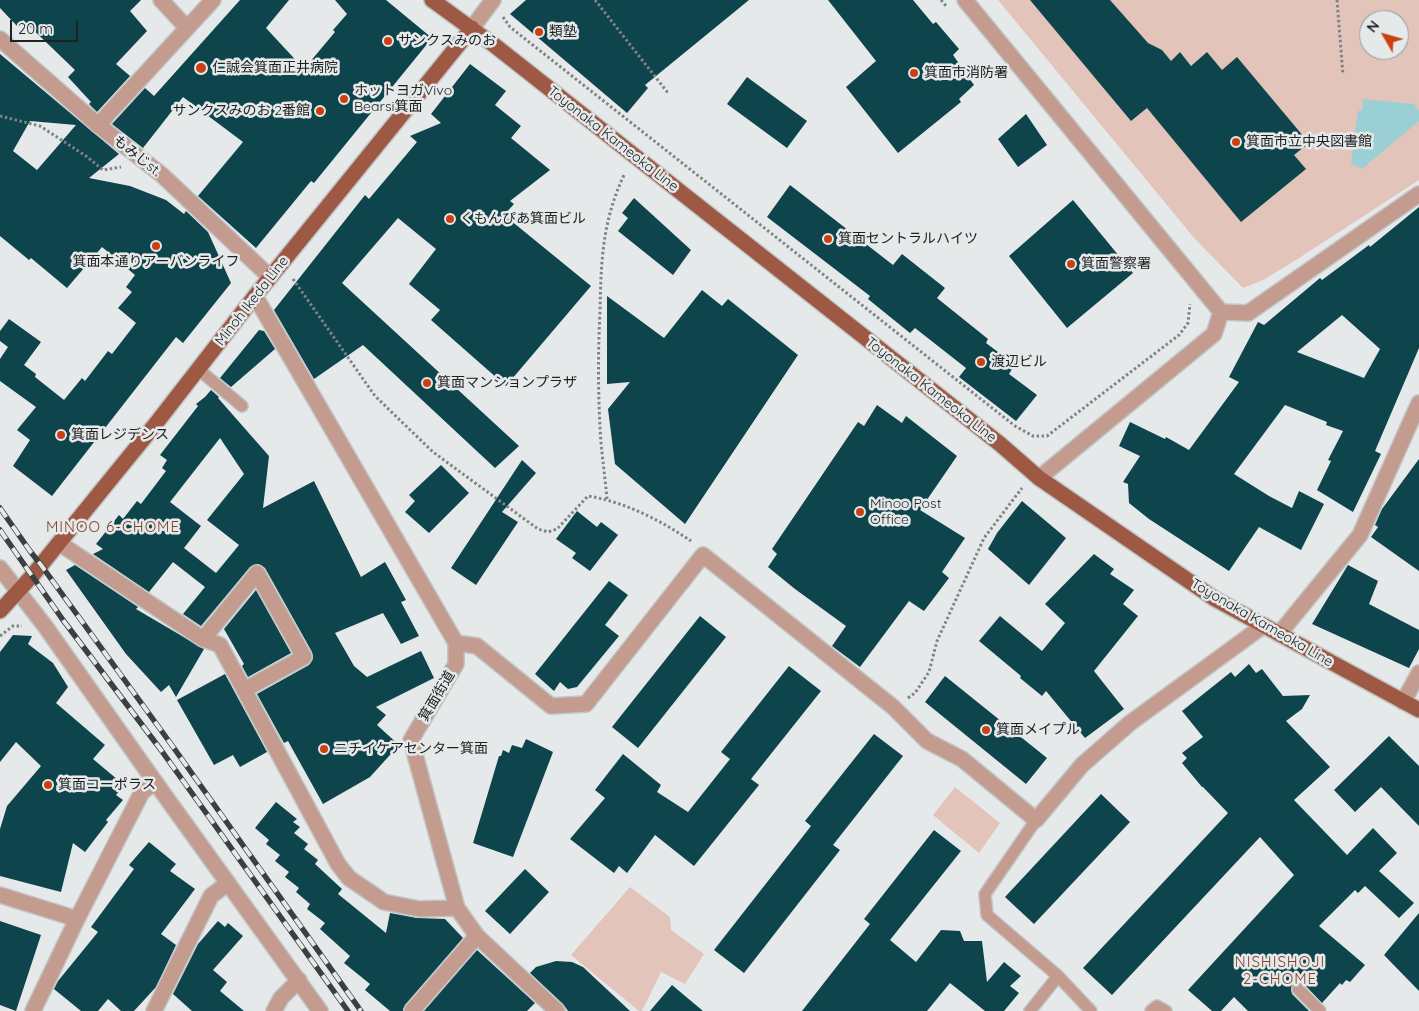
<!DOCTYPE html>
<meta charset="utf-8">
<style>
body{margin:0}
#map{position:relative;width:1419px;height:1011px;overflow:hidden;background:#e5e9ea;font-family:Quicksand,sans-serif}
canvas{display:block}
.north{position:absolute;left:1359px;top:10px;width:50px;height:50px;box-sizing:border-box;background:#e5e9ea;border:1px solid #96999a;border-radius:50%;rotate:308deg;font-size:14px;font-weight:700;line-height:20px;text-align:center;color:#202222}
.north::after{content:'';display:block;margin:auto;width:18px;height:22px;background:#c94110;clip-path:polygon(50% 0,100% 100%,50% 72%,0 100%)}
.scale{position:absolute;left:10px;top:20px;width:68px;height:22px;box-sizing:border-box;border:2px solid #202222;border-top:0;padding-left:6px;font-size:15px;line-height:18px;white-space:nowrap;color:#202222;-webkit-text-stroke:4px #e5e9ea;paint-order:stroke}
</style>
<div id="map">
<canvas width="1419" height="1011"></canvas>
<div class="north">N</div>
<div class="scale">20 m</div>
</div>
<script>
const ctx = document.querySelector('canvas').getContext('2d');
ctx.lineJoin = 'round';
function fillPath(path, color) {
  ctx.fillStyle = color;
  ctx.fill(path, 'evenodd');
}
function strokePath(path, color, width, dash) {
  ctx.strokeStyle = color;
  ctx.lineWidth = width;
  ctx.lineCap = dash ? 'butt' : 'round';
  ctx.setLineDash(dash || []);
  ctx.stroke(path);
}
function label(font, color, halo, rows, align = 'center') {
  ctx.font = font + ' Quicksand,"Noto Sans JP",sans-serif';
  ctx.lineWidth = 5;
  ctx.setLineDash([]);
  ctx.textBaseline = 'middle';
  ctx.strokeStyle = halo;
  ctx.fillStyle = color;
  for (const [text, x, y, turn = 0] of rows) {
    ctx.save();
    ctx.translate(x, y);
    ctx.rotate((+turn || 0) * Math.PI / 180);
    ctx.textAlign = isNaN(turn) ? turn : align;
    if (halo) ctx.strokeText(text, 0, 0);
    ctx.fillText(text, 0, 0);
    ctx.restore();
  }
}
fillPath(new Path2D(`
 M 998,0 L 1419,0 L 1419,180 L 1296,260 L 1263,280 L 1243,288 L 1195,239 ZM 1369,20 L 1399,20 L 1399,50 L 1369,50 Z
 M 955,787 L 1000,823 L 979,853 L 933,815 Z
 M 630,887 L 670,917 L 671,930 L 704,954 L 685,984 L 661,972 L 642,1011 L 639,1011 L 571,955 Z`), '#e3c4bb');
fillPath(new Path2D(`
 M 1363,99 L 1414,104 L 1419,111 L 1419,121 L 1362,169 L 1351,164 L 1358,111 L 1362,110 Z`), '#9bcfd6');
fillPath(new Path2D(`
 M 0,0 L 141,0 L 130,11 L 147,31 L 116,64 L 130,76 L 97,112 L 89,104 L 91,102 L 68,77 L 75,70 L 23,20 L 17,26 L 0,8 Z
 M 240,0 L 289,0 L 266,28 L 304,69 L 335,32 L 333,30 L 347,14 L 335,0 L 386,0 L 432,38 L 314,183 L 311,181 L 256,248 L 198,196 L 243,142 L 183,97 L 143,148 L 112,124 L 145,88 L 154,96 Z
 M 526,0 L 749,0 L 645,85 L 648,88 L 627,113 L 510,14 Z
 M 828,0 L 913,0 L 933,24 L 936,22 L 959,49 L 953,55 L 974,85 L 959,99 L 961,102 L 898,153 L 846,87 L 876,61 Z
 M 1030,0 L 1110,0 L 1148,43 L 1162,50 L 1171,61 L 1180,52 L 1191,66 L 1207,52 L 1222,70 L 1237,57 L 1309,143 L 1294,155 L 1306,169 L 1241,222 L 1147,108 L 1131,121 Z
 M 0,54 L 119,154 L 89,178 L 130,186 L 166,200 L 184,214 L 186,211 L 208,232 L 231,283 L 183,343 L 176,337 L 52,496 L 13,466 L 30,440 L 17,430 L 36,407 L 0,381 L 0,359 L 8,347 L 0,341 L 0,331 L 9,319 L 41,342 L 24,365 L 36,374 L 35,377 L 64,400 L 82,378 L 85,381 L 108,351 L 112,354 L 136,323 L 118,308 L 132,292 L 126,287 L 135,275 L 102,247 L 67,288 L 31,258 L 29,260 L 0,236 ZM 30,121 L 76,125 L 37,170 L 13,151 Z
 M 470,64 L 506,91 L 495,105 L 521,126 L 511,138 L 550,170 L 510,201 L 514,204 L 504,215 L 591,286 L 506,386 L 431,320 L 440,310 L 409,284 L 436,249 L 398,218 L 342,283 L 519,446 L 495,468 L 363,345 L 314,379 L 274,310 L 365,195 L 369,199 L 417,142 L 410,136 L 441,123 L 431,114 Z
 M 747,77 L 807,121 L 787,148 L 727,104 Z
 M 1026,114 L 1047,145 L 1018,167 L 998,139 Z
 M 790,185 L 893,265 L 902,254 L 945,288 L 937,298 L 988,339 L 986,343 L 998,352 L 995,356 L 1012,369 L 1009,374 L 1037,395 L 1016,421 L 959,377 L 966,368 L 915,328 L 910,333 L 868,299 L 870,296 L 767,217 Z
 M 634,198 L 691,250 L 673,275 L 618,231 L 628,218 L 622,213 Z
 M 1073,200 L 1133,273 L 1067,328 L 1009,256 Z
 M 1419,207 L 1419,348 L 1375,451 L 1381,454 L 1353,512 L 1317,490 L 1331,461 L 1328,460 L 1343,431 L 1326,425 L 1327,422 L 1285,405 L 1234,474 L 1269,496 L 1292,508 L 1299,491 L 1324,504 L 1301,550 L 1259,527 L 1229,571 L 1149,519 L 1129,503 L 1128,484 L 1123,482 L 1140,456 L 1119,446 L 1130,422 L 1165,439 L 1166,437 L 1189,450 L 1239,382 L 1229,377 L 1258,322 L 1264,325 L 1320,278 L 1322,280 L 1369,245 L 1370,247 ZM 1342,315 L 1380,349 L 1364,378 L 1297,352 Z
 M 702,290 L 722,306 L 728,299 L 798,355 L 685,524 L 615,464 L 608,409 L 630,382 L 607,384 L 607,296 L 664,338 Z
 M 259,330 L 264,331 L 275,349 L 231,387 L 220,378 Z
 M 211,390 L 219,397 L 218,398 L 269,456 L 263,508 L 314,481 L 361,577 L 385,562 L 406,600 L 401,602 L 419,636 L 401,644 L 383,613 L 335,633 L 354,666 L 367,677 L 421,651 L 434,678 L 376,707 L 386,715 L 377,725 L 399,745 L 370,777 L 323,804 L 288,741 L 284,743 L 257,694 L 309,665 L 313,658 L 312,652 L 265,568 L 258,564 L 250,567 L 201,626 L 183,614 L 205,587 L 173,562 L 149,592 L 93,554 L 103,549 L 96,544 L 119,515 L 123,519 L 137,501 L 141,504 L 166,471 L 162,468 L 167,460 L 160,455 L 198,406 L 196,404 L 205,397 ZM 220,438 L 244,474 L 207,520 L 239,545 L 216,573 L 184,548 L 201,526 L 170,502 Z
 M 877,405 L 902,423 L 906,416 L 957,456 L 920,510 L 965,538 L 942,572 L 949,578 L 924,611 L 909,601 L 860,667 L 832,646 L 846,626 L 795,589 L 768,567 L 777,554 L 772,549 L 858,422 L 864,426 Z
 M 1419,459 L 1419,571 L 1371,537 L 1378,527 L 1375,525 L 1382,509 Z
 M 522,460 L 536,473 L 502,512 L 518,522 L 476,585 L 451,568 Z
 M 441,465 L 469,493 L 429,533 L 405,512 L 415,501 L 409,495 Z
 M 1022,501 L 1066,538 L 1029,585 L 988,549 L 997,533 Z
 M 577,511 L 597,527 L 601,522 L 618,535 L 590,571 L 572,558 L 576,553 L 556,539 Z
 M 1094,554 L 1114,569 L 1110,574 L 1134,590 L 1123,604 L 1138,616 L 1094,671 L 1124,709 L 1085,738 L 1046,691 L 1042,696 L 1020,678 L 1021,676 L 979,641 L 1000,616 L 1042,651 L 1065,623 L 1045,604 Z
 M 75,565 L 138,607 L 136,609 L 204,649 L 176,697 L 169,685 L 161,692 L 126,654 L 66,570 Z
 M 1348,565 L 1378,581 L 1369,604 L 1419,630 L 1419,649 L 1409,668 L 1312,624 Z
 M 609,581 L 628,595 L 605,625 L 619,636 L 577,687 L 568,689 L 560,682 L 554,691 L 535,674 Z
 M 256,590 L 291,653 L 248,677 L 242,666 L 244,664 L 224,629 Z
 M 700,616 L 726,637 L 638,748 L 612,727 Z
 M 13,635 L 32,636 L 28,644 L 53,663 L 68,687 L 56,703 L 105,745 L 93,759 L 124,785 L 116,795 L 123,800 L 106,820 L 108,822 L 85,852 L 73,843 L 61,892 L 0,876 L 0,829 L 7,806 L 41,766 L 16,742 L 0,762 L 0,652 Z
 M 1249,664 L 1256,673 L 1262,669 L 1283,696 L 1310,695 L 1302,709 L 1286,721 L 1330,767 L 1294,800 L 1347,855 L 1373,828 L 1397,853 L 1379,871 L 1414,903 L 1399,918 L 1365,886 L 1358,893 L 1355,890 L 1319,926 L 1365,965 L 1350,982 L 1346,980 L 1342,985 L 1340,983 L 1322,1003 L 1303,983 L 1299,982 L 1293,983 L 1291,988 L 1292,994 L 1309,1011 L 1248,1011 L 1234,997 L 1221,1011 L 1212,1011 L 1188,990 L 1294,875 L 1260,837 L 1112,995 L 1083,968 L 1228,813 L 1203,787 L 1202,787 L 1182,763 L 1187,758 L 1182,753 L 1203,737 L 1182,711 L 1231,672 L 1235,677 Z
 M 789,666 L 821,691 L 751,779 L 759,785 L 694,866 L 655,835 L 627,873 L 619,866 L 614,873 L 570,839 L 605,798 L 595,790 L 623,754 L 661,785 L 657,792 L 688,812 L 730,759 L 721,752 Z
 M 225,674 L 267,752 L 240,767 L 233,755 L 214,765 L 177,700 Z
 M 945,676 L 1047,758 L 1026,784 L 925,702 Z
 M 874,734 L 903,756 L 833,845 L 840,850 L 744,973 L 714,950 L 811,826 L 805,821 Z
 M 1389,736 L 1419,766 L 1419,826 L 1381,787 L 1355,812 L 1334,790 Z
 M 526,739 L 553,752 L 513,857 L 473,843 L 499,756 L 501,756 L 503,750 L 509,753 L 512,745 L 522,748 Z
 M 1101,794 L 1130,822 L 1034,924 L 1005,897 Z
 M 276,802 L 297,819 L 293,822 L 300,827 L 294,833 L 308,844 L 304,849 L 318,860 L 315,864 L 342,889 L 338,894 L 386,933 L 390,913 L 417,918 L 445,919 L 463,938 L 405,1005 L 403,1011 L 390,1011 L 365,990 L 370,984 L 344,963 L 350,956 L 320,929 L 325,923 L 307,909 L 310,904 L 296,892 L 299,888 L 285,877 L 289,872 L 275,861 L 280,855 L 266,844 L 269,840 L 255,828 Z
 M 934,830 L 961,851 L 890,940 L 916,962 L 941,930 L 960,931 L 964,941 L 982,941 L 987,982 L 1004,962 L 1021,976 L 1010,986 L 1019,993 L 1004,1011 L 985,1011 L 950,983 L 927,1011 L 802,1011 L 870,924 L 864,919 Z
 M 149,842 L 176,864 L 170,871 L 195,889 L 161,934 L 176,945 L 156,987 L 134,1011 L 121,1011 L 108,999 L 98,1011 L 81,1011 L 54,989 L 58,981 L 98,932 L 91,927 L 134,869 L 129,865 Z
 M 525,869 L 549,892 L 510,934 L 485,911 Z
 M 1419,913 L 1419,991 L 1384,955 Z
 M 0,921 L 41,935 L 16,1011 L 0,1005 Z
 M 218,921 L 225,927 L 228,923 L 243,936 L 213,970 L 227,982 L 220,991 L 244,1011 L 192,1011 L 173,994 L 198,944 Z
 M 477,950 L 535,1003 L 527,1011 L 424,1011 Z
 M 556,961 L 572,962 L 583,967 L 630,1011 L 568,1011 L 563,1004 L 530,973 L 536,967 Z
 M 672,985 L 703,1011 L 650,1011 Z`), '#0e444b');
const service = new Path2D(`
 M 198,369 L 242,406
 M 1036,820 L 985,894 L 987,915 L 1058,976 L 1091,1011
 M 1298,989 L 1320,1011
 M 1030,1011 L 1058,976
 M 1151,1011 L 1157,1006 L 1166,1011`);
const pedestrian = new Path2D(`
 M 0,39 L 98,125 L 162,175 L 270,277`);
const minor = new Path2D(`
 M 161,0 L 187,28
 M 98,125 L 213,0
 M 255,296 L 456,643 L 456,664 L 411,740 L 457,908 L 477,936 L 557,1011
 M 1221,312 L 1248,313 L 1419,194
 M 59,543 L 203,639 L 220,645 L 338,864 L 349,878 L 384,902 L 419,909 L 457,908
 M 1279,634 L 1360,535 L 1419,403
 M 203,639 L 257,573 L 304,657 L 244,690
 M 456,643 L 477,646 L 551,706 L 586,704 L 703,555 L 893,707 L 927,741 L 962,759 L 1036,820 L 1082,765 L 1130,723 L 1263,626
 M 1403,702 L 1419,673
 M 0,895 L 77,919
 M 33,1011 L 77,919 L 142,792 L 155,782
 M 154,1011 L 211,896 L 228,883
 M 274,1011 L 281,998 L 299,980
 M 412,1011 L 477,936`);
const tertiary = new Path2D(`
 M 965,0 L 1221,312 L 1214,334 L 1039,478
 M 472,28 L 493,0
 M 0,568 L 45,626 L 155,782 L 320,1011`);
const primary = new Path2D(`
 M 432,0 L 494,45 L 1000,444 L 1039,478 L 1215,599 L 1419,710
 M 0,611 L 32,576 L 154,426 L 255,296 L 472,28`);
strokePath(service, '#c2c5c6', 14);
strokePath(pedestrian, '#c2c5c6', 18);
strokePath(minor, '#c2c5c6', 18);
strokePath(tertiary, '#c2c5c6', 18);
strokePath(primary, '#c2c5c6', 18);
strokePath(new Path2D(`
 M 595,0 L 668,93
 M 941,0 L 947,7
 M 1337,0 L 1343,75
 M 503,17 L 510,27 L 1015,426 L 1033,436 L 1047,436 L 1179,335 L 1188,323 L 1190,304
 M 0,116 L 40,126 L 86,156 L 103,170 L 121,167
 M 293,279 L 375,396 L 433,452 L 538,529 L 548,532 L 557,529 L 588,496 C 625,502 660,520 691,541
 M 607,499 C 605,475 601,451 600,427 C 598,389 598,351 600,312 C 601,262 602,222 624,175
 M 0,636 L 13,626 L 22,626
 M 908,698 L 915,693 L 929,672 L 937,641 L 984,538 L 1022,488`), '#808384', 3, [2.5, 2.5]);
strokePath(service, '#c49b8f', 11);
strokePath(pedestrian, '#c49b8f', 15);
strokePath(minor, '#c49b8f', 15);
strokePath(tertiary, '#c49b8f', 15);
strokePath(primary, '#9e5944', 15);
const rail = new Path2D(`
 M 0,508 L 30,551 L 41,565 L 171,744 L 361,1011
 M 0,530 L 63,620 L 161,750 L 348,1011`);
strokePath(rail, '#3c3f3f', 5.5);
strokePath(rail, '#e5e9ea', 4, [11]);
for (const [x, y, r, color] of [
 [539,32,5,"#c94110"],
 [388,41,5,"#c94110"],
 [201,68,6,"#c94110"],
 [914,73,5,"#c94110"],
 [344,99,5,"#c94110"],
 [320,111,5,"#c94110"],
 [1236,142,5,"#c94110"],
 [450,219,5,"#c94110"],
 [828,239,5,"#c94110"],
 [156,246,5,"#c94110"],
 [1071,264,5,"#c94110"],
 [981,362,5,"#c94110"],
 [427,383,5,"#c94110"],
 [61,435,5,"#c94110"],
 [860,512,5,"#c94110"],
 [986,730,5,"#c94110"],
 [324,749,5,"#c94110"],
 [48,785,5,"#c94110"]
]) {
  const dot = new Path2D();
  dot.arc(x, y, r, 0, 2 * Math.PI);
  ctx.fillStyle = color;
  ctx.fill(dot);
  strokePath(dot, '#e5e9ea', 2);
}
label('14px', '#202222', '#e5e9ea', [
 ["類塾",549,32],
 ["サンクスみのお",398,41],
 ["仁誠会箕面正井病院",212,68],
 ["箕面市消防署",924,73],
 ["ホットヨガVivo",354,91],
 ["Bearsi箕面",354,107],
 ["サンクスみのお 2番館",310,111,"right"],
 ["箕面市立中央図書館",1246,142],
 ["くもんぴあ箕面ビル",460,219],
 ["箕面セントラルハイツ",838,239],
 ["箕面本通りアーバンライフ",156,262,"center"],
 ["箕面警察署",1081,264],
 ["渡辺ビル",991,362],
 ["箕面マンションプラザ",437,383],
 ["箕面レジデンス",71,435],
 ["Minoo Post",870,504],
 ["Office",870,520],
 ["箕面メイプル",996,730],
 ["ニチイケアセンター箕面",334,749],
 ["箕面コーポラス",58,785]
], 'left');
label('14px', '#202222', '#e5e9ea', [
 ["Toyonaka Kameoka Line",613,139,38],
 ["もみじst.",137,156,38],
 ["Minoh Ikeda Line",252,301,-52],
 ["Toyonaka Kameoka Line",931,390,38],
 ["Toyonaka Kameoka Line",1262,623,30],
 ["箕面街道",437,696,-59]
]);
ctx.letterSpacing = '1px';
label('15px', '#85402c', '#e5e9ea', [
 ["MINOO 6-CHOME",113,527],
 ["NISHISHOJI",1280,962],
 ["2-CHOME",1280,979]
]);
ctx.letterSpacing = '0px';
</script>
